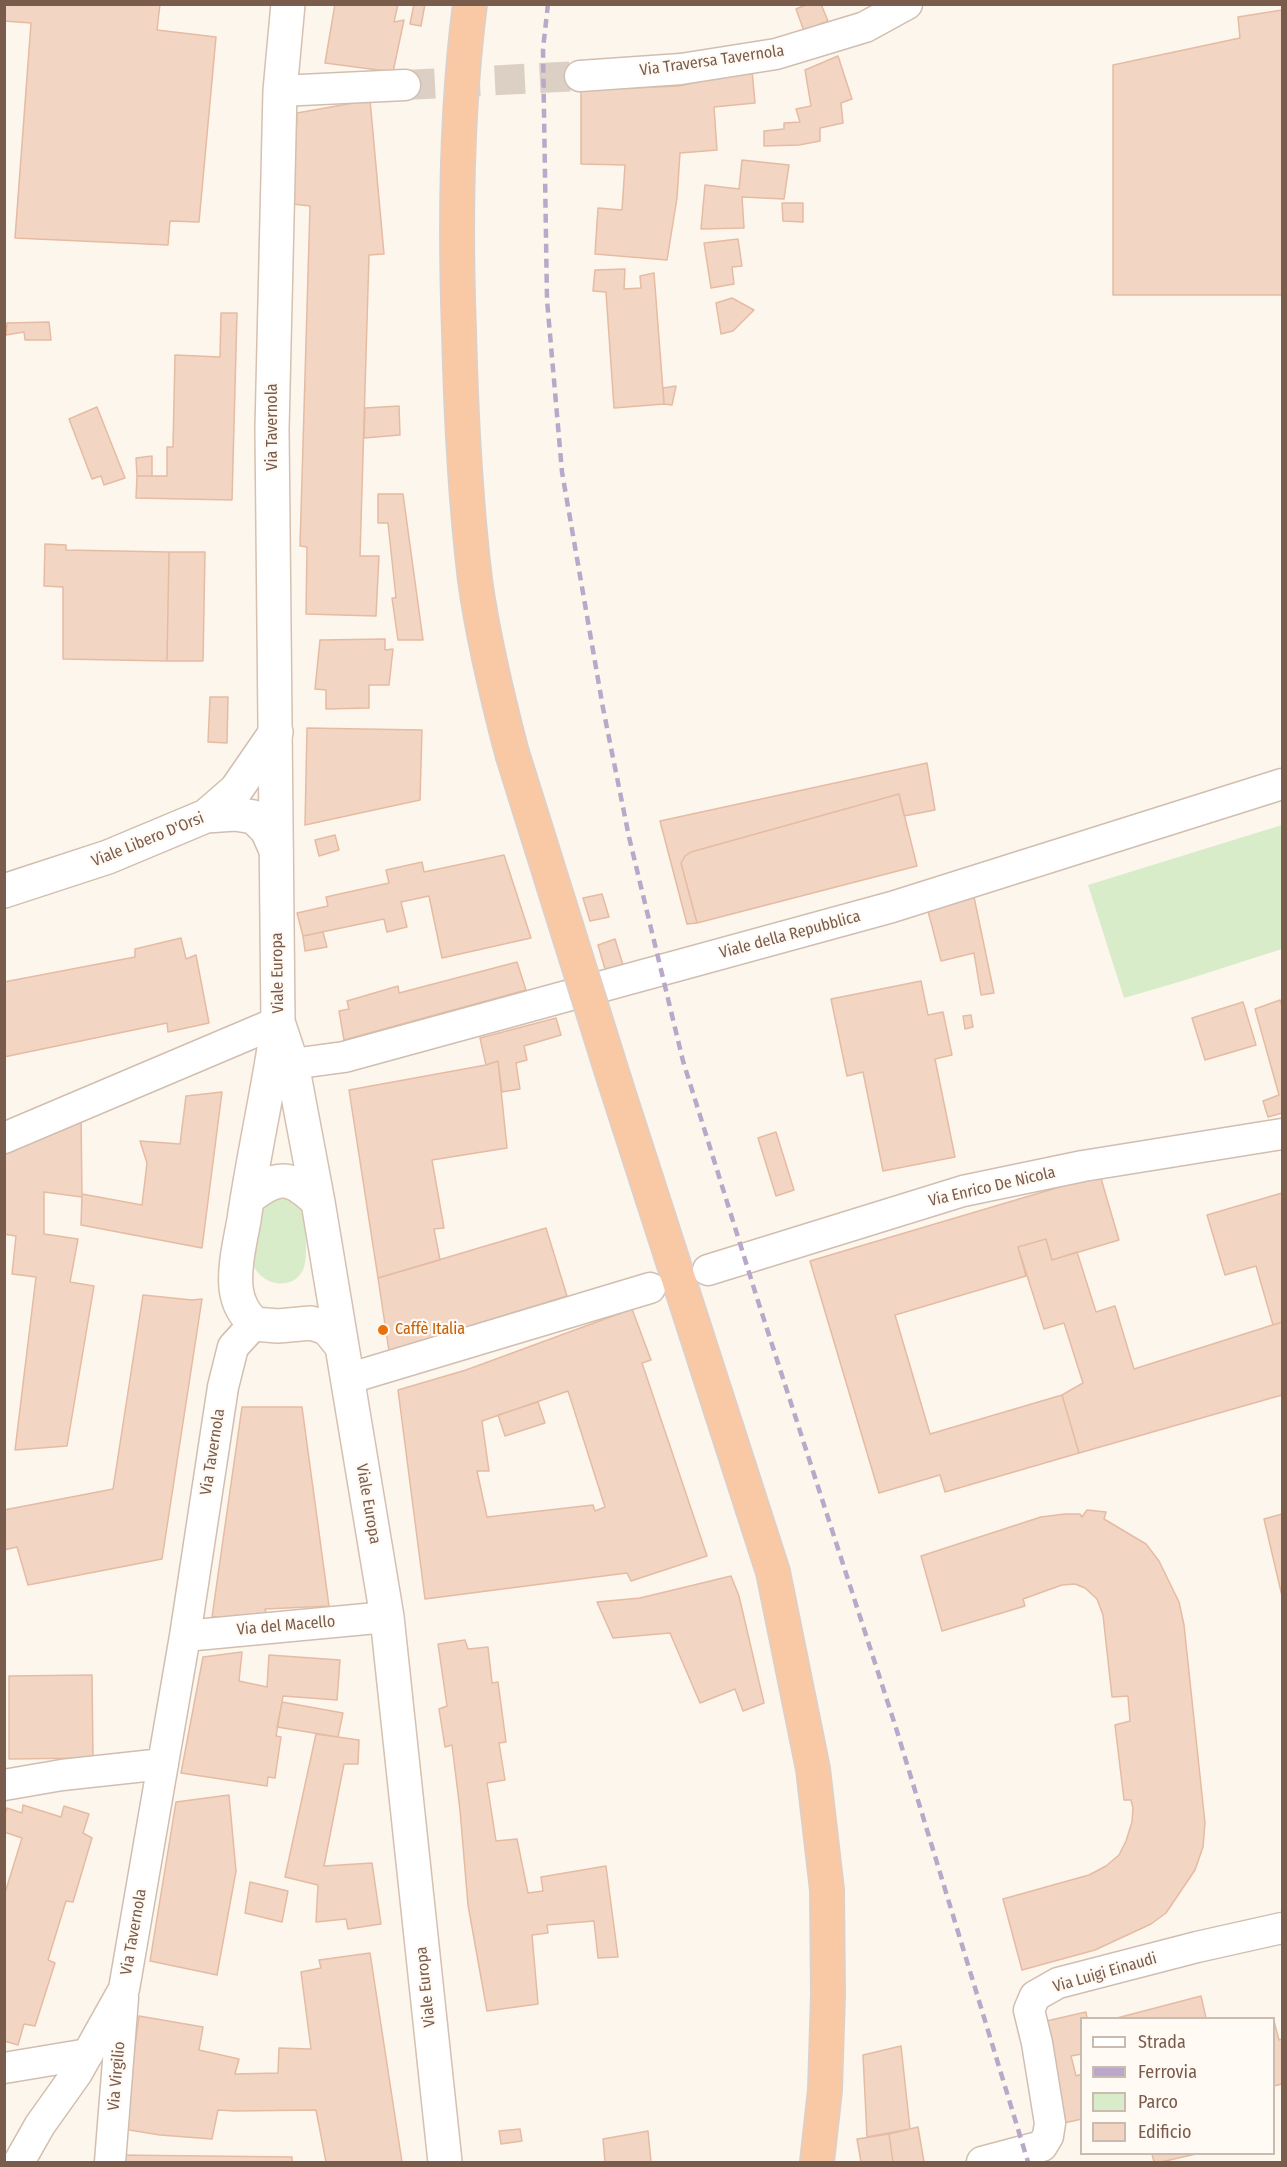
<!DOCTYPE html>
<meta charset="utf-8">
<style>
body{margin:0}
#map{position:relative;width:1287px;height:2167px;overflow:hidden;background:#fdf6ec;font-family:"Fira Sans Condensed",sans-serif}
canvas{display:block}
.frame{position:absolute;inset:0;border:6px solid #7a5c4d;pointer-events:none}
.legend{position:absolute;left:1080px;top:2017px;width:195px;height:138px;box-sizing:border-box;background:#fffaf3;border:2px solid #cabbb1;margin:0;padding:8px 10px;list-style:none;font-size:18px;color:#7a5c4d}
.legend li{display:flex;align-items:center;gap:12px;height:30px}
.legend b{width:30px;border:2px solid #cabbb1}
</style>
<div id="map">
<canvas width="1287" height="2167"></canvas>
<div class="frame"></div>
<ul class="legend">
<li><b style="height:8px;background:#fff"></b>Strada</li>
<li><b style="height:8px;background:#b9a8c9"></b>Ferrovia</li>
<li><b style="height:16px;background:#d8ecc9"></b>Parco</li>
<li><b style="height:16px;background:#f3d5c3"></b>Edificio</li>
</ul>
</div>
<script>
const ctx = document.querySelector('canvas').getContext('2d');
ctx.lineJoin = 'round';
function fillPath(path, color) {
  ctx.fillStyle = color;
  ctx.fill(path, 'evenodd');
}
function strokePath(path, color, width, dash) {
  ctx.strokeStyle = color;
  ctx.lineWidth = width;
  ctx.lineCap = dash ? 'butt' : 'round';
  ctx.setLineDash(dash || []);
  ctx.stroke(path);
}
function label(font, color, halo, rows, align = 'center') {
  ctx.font = font + ' "Fira Sans Condensed",sans-serif';
  ctx.lineWidth = 4.5;
  ctx.setLineDash([]);
  ctx.textBaseline = 'middle';
  ctx.strokeStyle = halo;
  ctx.fillStyle = color;
  for (const [text, x, y, turn = 0] of rows) {
    ctx.save();
    ctx.translate(x, y);
    ctx.rotate((+turn || 0) * Math.PI / 180);
    ctx.textAlign = isNaN(turn) ? turn : align;
    if (halo) ctx.strokeText(text, 0, 0);
    ctx.fillText(text, 0, 0);
    ctx.restore();
  }
}
fillPath(new Path2D(`
 M 1282,825 L 1282,949 L 1182,981 L 1124,998 L 1088,885 Z
 M 274,1193 L 299,1204 C 305,1217 310,1259 302,1272 C 289,1293 256,1283 252,1260 C 250,1254 254,1244 255,1237 C 258,1214 257,1210 274,1193 Z`), '#d8ecc9');
const building = new Path2D(`
 M 4,4 L 160,4 L 157,30 L 216,37 L 199,222 L 170,221 L 168,245 L 15,238 L 31,23 L 4,21 Z
 M 335,4 L 398,4 L 394,22 L 404,20 L 393,72 L 325,63 Z
 M 414,4 L 425,4 L 421,26 L 410,24 Z
 M 808,4 L 821,4 L 828,21 L 804,31 L 796,9 Z
 M 1282,10 L 1282,295 L 1113,295 L 1113,65 L 1240,38 L 1238,17 Z
 M 838,56 L 852,99 L 841,103 L 843,123 L 820,128 L 820,141 L 799,145 L 764,146 L 764,131 L 784,129 L 784,123 L 800,122 L 796,109 L 811,106 L 805,70 Z
 M 752,70 L 755,103 L 714,107 L 717,150 L 680,153 L 677,198 L 667,260 L 595,254 L 598,208 L 622,210 L 625,165 L 581,164 L 581,90 L 679,86 Z
 M 370,100 L 384,254 L 369,255 L 360,556 L 379,556 L 376,616 L 306,614 L 307,547 L 300,546 L 310,206 L 293,204 L 297,113 Z
 M 742,160 L 789,165 L 784,199 L 742,197 L 744,228 L 701,229 L 705,185 L 739,189 Z
 M 782,203 L 803,203 L 803,222 L 783,221 Z
 M 738,239 L 742,266 L 732,267 L 734,284 L 711,288 L 704,243 Z
 M 625,269 L 624,289 L 641,288 L 640,276 L 654,273 L 664,404 L 614,408 L 606,292 L 593,291 L 595,270 Z
 M 732,298 L 754,310 L 733,331 L 721,334 L 716,303 Z
 M 221,313 L 237,313 L 232,500 L 136,498 L 137,476 L 167,476 L 167,447 L 173,447 L 175,355 L 220,357 Z
 M 49,322 L 51,340 L 25,340 L 24,332 L 6,335 L 7,323 Z
 M 676,386 L 672,405 L 664,404 L 663,388 Z
 M 399,406 L 400,435 L 364,438 L 365,408 Z
 M 97,407 L 125,478 L 104,485 L 101,476 L 92,479 L 69,419 Z
 M 152,456 L 152,476 L 137,476 L 136,458 Z
 M 378,494 L 403,494 L 423,640 L 398,640 L 392,598 L 396,598 L 388,523 L 378,523 Z
 M 45,544 L 66,545 L 66,550 L 169,552 L 167,661 L 63,659 L 63,587 L 44,586 Z
 M 169,552 L 205,552 L 203,661 L 167,661 Z
 M 385,639 L 385,650 L 393,649 L 389,685 L 369,685 L 369,708 L 326,709 L 326,690 L 315,689 L 320,640 Z
 M 210,697 L 228,697 L 227,743 L 208,742 Z
 M 307,728 L 422,730 L 420,800 L 305,825 Z
 M 927,763 L 935,810 L 904,816 L 899,794 L 691,852 L 685,856 L 681,863 L 697,923 L 687,924 L 660,821 Z
 M 899,794 L 917,866 L 697,923 L 681,863 L 685,856 L 691,852 Z
 M 335,835 L 339,850 L 319,856 L 315,840 Z
 M 504,855 L 531,938 L 442,958 L 429,896 L 401,902 L 407,927 L 387,932 L 384,919 L 303,936 L 297,913 L 328,906 L 326,897 L 389,883 L 386,870 L 422,862 L 424,872 Z
 M 602,894 L 609,917 L 590,921 L 583,898 Z
 M 974,897 L 994,993 L 981,995 L 974,953 L 941,961 L 928,911 Z
 M 323,932 L 327,947 L 305,951 L 303,936 Z
 M 181,938 L 186,959 L 196,955 L 209,1023 L 168,1032 L 167,1023 L 4,1057 L 4,982 L 135,957 L 135,949 Z
 M 615,939 L 623,965 L 605,969 L 598,945 Z
 M 517,962 L 526,990 L 344,1040 L 339,1011 L 349,1009 L 347,1001 L 398,986 L 399,993 Z
 M 921,981 L 928,1015 L 943,1012 L 952,1055 L 935,1059 L 955,1157 L 883,1171 L 863,1072 L 847,1076 L 831,999 Z
 M 1280,1000 L 1282,1006 L 1282,1113 L 1268,1117 L 1263,1101 L 1279,1095 L 1255,1009 Z
 M 1243,1002 L 1256,1045 L 1205,1060 L 1192,1018 Z
 M 971,1015 L 973,1027 L 965,1029 L 963,1016 Z
 M 556,1018 L 561,1035 L 524,1046 L 527,1060 L 516,1063 L 520,1089 L 502,1092 L 498,1061 L 486,1065 L 480,1038 Z
 M 498,1061 L 507,1148 L 432,1160 L 444,1228 L 434,1229 L 440,1260 L 378,1278 L 349,1090 L 486,1065 Z
 M 222,1092 L 202,1248 L 81,1225 L 82,1194 L 142,1205 L 147,1163 L 140,1141 L 180,1144 L 186,1096 Z
 M 81,1114 L 82,1197 L 44,1192 L 44,1234 L 78,1239 L 70,1282 L 94,1286 L 67,1446 L 15,1450 L 36,1277 L 12,1274 L 16,1236 L 4,1234 L 4,1140 Z
 M 776,1132 L 794,1190 L 776,1196 L 758,1138 Z
 M 1100,1175 L 1119,1240 L 1052,1260 L 1046,1239 L 1018,1247 L 1026,1276 L 895,1315 L 930,1434 L 1062,1395 L 1079,1453 L 945,1492 L 940,1475 L 879,1493 L 810,1261 Z
 M 1282,1193 L 1282,1322 L 1273,1325 L 1256,1266 L 1225,1275 L 1207,1215 Z
 M 546,1228 L 567,1296 L 389,1351 L 378,1278 Z
 M 1046,1239 L 1052,1260 L 1077,1252 L 1096,1312 L 1115,1306 L 1134,1369 L 1282,1322 L 1282,1395 L 1079,1453 L 1062,1395 L 1083,1383 L 1064,1323 L 1044,1329 L 1018,1247 Z
 M 143,1295 L 192,1300 L 202,1299 L 162,1559 L 28,1585 L 17,1547 L 4,1550 L 4,1510 L 113,1489 Z
 M 632,1309 L 651,1360 L 642,1363 L 707,1556 L 631,1581 L 627,1573 L 425,1599 L 398,1390 L 466,1370 ZM 568,1391 L 605,1507 L 595,1511 L 593,1505 L 487,1517 L 477,1471 L 489,1471 L 482,1421 Z
 M 538,1402 L 545,1423 L 505,1436 L 498,1415 Z
 M 242,1407 L 302,1407 L 329,1606 L 265,1609 L 267,1617 L 212,1617 Z
 M 1087,1510 L 1106,1512 L 1104,1519 L 1146,1544 L 1159,1561 L 1179,1602 L 1184,1625 L 1205,1823 L 1203,1847 L 1195,1870 L 1166,1913 L 1151,1924 L 1095,1950 L 1022,1970 L 1003,1899 L 1089,1875 L 1106,1866 L 1119,1855 L 1126,1841 L 1132,1822 L 1133,1808 L 1131,1800 L 1124,1800 L 1115,1725 L 1130,1721 L 1128,1696 L 1112,1697 L 1103,1615 L 1097,1599 L 1085,1588 L 1075,1584 L 1062,1585 L 1023,1599 L 1025,1606 L 942,1631 L 921,1556 L 1041,1517 L 1065,1514 L 1080,1514 L 1082,1517 Z
 M 1282,1514 L 1282,1596 L 1264,1519 Z
 M 731,1576 L 739,1596 L 764,1703 L 743,1711 L 735,1689 L 700,1703 L 670,1633 L 613,1638 L 597,1602 L 640,1598 Z
 M 465,1640 L 468,1649 L 488,1647 L 492,1683 L 498,1682 L 506,1742 L 499,1743 L 505,1780 L 487,1783 L 496,1841 L 517,1839 L 528,1893 L 543,1891 L 541,1877 L 606,1866 L 618,1957 L 598,1958 L 594,1921 L 547,1925 L 548,1933 L 532,1935 L 538,2004 L 487,2011 L 468,1905 L 460,1810 L 452,1745 L 445,1747 L 439,1709 L 447,1706 L 438,1644 Z
 M 242,1652 L 239,1681 L 267,1687 L 269,1655 L 340,1660 L 337,1700 L 283,1696 L 276,1736 L 281,1737 L 275,1778 L 268,1777 L 267,1786 L 181,1773 L 203,1657 Z
 M 92,1675 L 93,1758 L 9,1759 L 9,1676 Z
 M 282,1702 L 343,1713 L 338,1737 L 277,1727 Z
 M 316,1734 L 359,1740 L 358,1764 L 344,1764 L 324,1866 L 372,1863 L 381,1924 L 348,1929 L 346,1919 L 316,1922 L 318,1885 L 285,1877 Z
 M 229,1795 L 236,1871 L 217,1975 L 150,1961 L 176,1802 Z
 M 23,1805 L 61,1817 L 64,1806 L 89,1814 L 83,1833 L 92,1838 L 73,1902 L 66,1901 L 48,1960 L 55,1963 L 35,2026 L 24,2024 L 18,2045 L 4,2041 L 4,1896 L 22,1838 L 4,1832 L 4,1817 L 7,1808 L 22,1813 Z
 M 250,1882 L 288,1891 L 282,1922 L 245,1913 Z
 M 370,1953 L 402,2162 L 326,2162 L 316,2110 L 235,2111 L 218,2110 L 212,2139 L 160,2135 L 123,2129 L 139,2016 L 203,2027 L 199,2050 L 239,2059 L 235,2074 L 278,2073 L 279,2048 L 311,2049 L 301,1972 L 321,1968 L 319,1960 Z
 M 1201,1996 L 1206,2018 L 1117,2018 Z
 M 1086,2012 L 1087,2018 L 1082,2018 L 1082,2054 L 1071,2056 L 1076,2076 L 1082,2074 L 1082,2119 L 1064,2123 L 1042,2022 Z
 M 1274,2021 L 1279,2040 L 1282,2039 L 1282,2084 L 1274,2086 Z
 M 901,2046 L 910,2129 L 867,2137 L 863,2055 Z
 M 918,2127 L 924,2162 L 893,2162 L 889,2134 Z
 M 520,2129 L 522,2141 L 501,2144 L 499,2131 Z
 M 648,2131 L 651,2162 L 605,2162 L 603,2139 Z
 M 889,2134 L 893,2162 L 861,2162 L 857,2139 Z
 M 1152,2154 L 1196,2154 L 1161,2162 L 1154,2162 Z
 M 117,2155 L 292,2157 L 292,2162 L 117,2162 Z`);
fillPath(building, '#f3d5c3');
strokePath(building, '#e6bba3', 1.5);
strokePath(new Path2D(`
 M 405,85 L 580,76`), '#dcd0c4', 30, [30, 15]);
const minor = new Path2D(`
 M 580,76 L 681,69 L 776,54 L 865,27 L 907,4
 M 280,91 L 405,85
 M 292,1064 L 344,1057 L 892,907 L 1282,784
 M 4,1138 L 278,1022
 M 708,1270 L 963,1191 L 1083,1166 L 1282,1134
 M 347,1379 L 650,1288
 M 185,1636 L 387,1617
 M 4,1785 L 62,1775 L 163,1764
 M 4,2068 L 88,2054
 M 19,2162 L 40,2125 L 77,2073 L 124,1989 L 185,1636 L 223,1387 L 233,1347 L 254,1324
 M 110,2162 L 123,1998
 M 982,2162 L 1042,2146 L 1048,2136 L 1050,2123 L 1037,2043 L 1029,2010 L 1035,1996 L 1058,1983 L 1197,1947 L 1282,1928`);
const tertiary = new Path2D(`
 M 206,816 L 236,790 L 276,732
 M 4,891 L 108,857 L 206,816 L 235,814 L 254,817 L 267,830 L 276,850`);
const secondary = new Path2D(`
 M 288,4 L 280,91 L 272,429 L 278,1022 L 292,1064 L 318,1202 L 387,1617 L 445,2162
 M 277,1029 C 268,1093 253,1156 244,1220 C 240,1242 234,1266 236,1288 C 238,1304 244,1313 254,1324 L 278,1326 L 311,1323 L 327,1328 L 340,1344
 M 247,1199 C 277,1175 290,1174 318,1202`);
const trunk = new Path2D(`
 M 470,4 C 456,112 455,222 459,331 C 461,414 465,497 475,580 C 483,638 497,696 512,753
 M 615,1082 L 773,1572 L 813,1769 L 827,1890 L 828,1994 L 825,2090 L 817,2162`);
strokePath(minor, '#d1beb0', 33);
strokePath(tertiary, '#d1beb0', 36);
strokePath(secondary, '#d6c0b0', 36);
strokePath(trunk, '#dad1cd', 36);
strokePath(minor, '#fff', 30);
strokePath(tertiary, '#fff', 33);
strokePath(secondary, '#fff', 33);
strokePath(trunk, '#f9c8a4', 33);
strokePath(new Path2D(`
 M 548,4 L 543,49 L 547,300 L 562,472 L 603,708 L 629,837 L 683,1061 L 757,1298 L 896,1728 L 1028,2162`), '#b9a8c9', 4.5, [9, 6]);
const trunkBridge = new Path2D(`
 M 512,753 L 615,1082`);
strokePath(trunkBridge, '#dad1cd', 36, []);
strokePath(trunkBridge, '#f9c8a4', 33);
for (const [x, y, r, color] of [
 [383,1330,6,"#e8710a"]
]) {
  const dot = new Path2D();
  dot.arc(x, y, r, 0, 2 * Math.PI);
  ctx.fillStyle = color;
  ctx.fill(dot);
  strokePath(dot, '#fffaf3', 2);
}
label('16px', '#7a5c4d', '#fffaf3', [
 ["Via Traversa Tavernola",712,61,-8],
 ["Via Tavernola",273,427,-90],
 ["Viale Libero D'Orsi",148,840,-22],
 ["Viale della Repubblica",790,935,-15],
 ["Viale Europa",278,973,-91],
 ["Via Enrico De Nicola",992,1187,-13],
 ["Via Tavernola",213,1452,-81],
 ["Viale Europa",368,1504,80],
 ["Via del Macello",286,1626,-5],
 ["Via Tavernola",134,1932,-80],
 ["Via Luigi Einaudi",1105,1973,-16],
 ["Viale Europa",426,1987,-96],
 ["Via Virgilio",117,2076,-85]
]);
label('16px', '#c56008', '#fffaf3', [
 ["Caffè Italia",395,1330]
], 'left');
</script>
